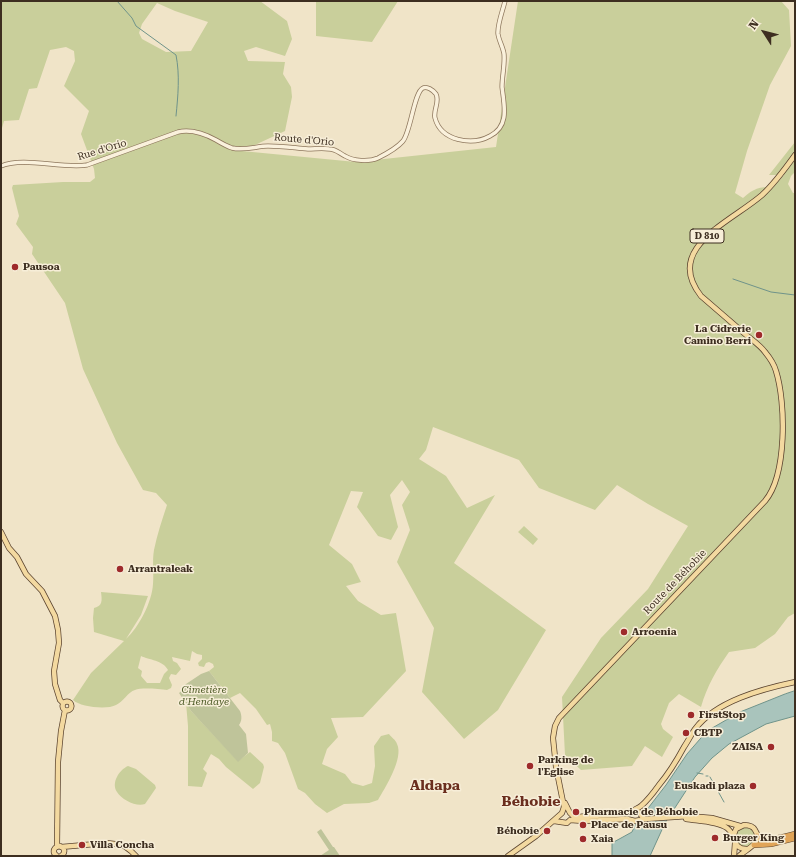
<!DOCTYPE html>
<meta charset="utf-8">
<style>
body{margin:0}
#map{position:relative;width:796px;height:857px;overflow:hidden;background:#f0e4c8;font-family:"Roboto Serif",serif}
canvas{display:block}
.frame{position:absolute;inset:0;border:2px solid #3d2e20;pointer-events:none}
.north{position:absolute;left:744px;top:12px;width:40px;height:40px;-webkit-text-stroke:3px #f7eed8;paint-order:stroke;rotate:306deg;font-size:11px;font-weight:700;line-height:16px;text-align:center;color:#3d2e20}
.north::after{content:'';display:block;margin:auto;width:14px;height:18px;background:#3d2e20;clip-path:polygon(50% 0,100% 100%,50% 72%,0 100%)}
</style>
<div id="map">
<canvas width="796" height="857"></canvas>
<div class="frame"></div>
<div class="north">N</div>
</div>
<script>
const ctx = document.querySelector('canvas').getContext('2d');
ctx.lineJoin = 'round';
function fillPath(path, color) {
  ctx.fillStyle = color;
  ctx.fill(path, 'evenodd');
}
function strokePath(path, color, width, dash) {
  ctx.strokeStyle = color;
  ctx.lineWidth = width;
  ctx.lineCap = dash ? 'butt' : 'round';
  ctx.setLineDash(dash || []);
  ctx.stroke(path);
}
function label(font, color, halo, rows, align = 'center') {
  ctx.font = font + ' "Roboto Serif",serif';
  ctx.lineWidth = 3;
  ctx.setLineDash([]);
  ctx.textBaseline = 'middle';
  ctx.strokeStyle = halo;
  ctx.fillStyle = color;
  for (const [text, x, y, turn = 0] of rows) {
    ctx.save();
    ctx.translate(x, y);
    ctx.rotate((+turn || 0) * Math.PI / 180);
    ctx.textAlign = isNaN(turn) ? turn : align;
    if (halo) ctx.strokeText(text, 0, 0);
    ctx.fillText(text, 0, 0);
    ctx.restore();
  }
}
fillPath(new Path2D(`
 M 1,1 L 260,1 L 287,21 L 292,39 L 285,56 L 256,47 L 244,51 L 248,61 L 285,62 L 283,74 L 291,87 L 292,97 L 285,131 L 242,151 L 356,162 L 496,147 L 518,1 L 781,1 L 789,10 L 791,46 L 770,85 L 747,151 L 735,193 L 743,198 C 754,188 759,187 773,187 L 784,175 L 769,175 L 795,142 L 795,172 L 791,176 L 788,184 L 793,193 L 795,193 L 795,613 L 788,617 L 775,634 L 755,648 L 729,652 C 717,669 707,686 701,707 L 679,694 L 669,703 L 661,724 L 663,729 L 673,737 L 662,757 L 645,746 L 632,766 L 581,770 L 565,755 L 562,697 L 601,638 L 648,589 L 688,526 L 648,504 L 617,485 L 595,510 L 539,488 L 519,460 L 433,427 L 426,450 L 419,459 L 446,476 L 467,508 L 495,495 L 454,563 L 546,630 L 498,710 L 464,739 L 422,692 L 434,628 L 397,562 L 410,530 L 402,505 L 410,492 L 402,480 L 390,495 L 398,527 L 391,540 L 378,536 L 357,507 L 363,492 L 351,491 L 329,545 L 352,564 L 361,582 L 346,586 L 358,601 L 381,615 L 396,613 L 406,671 L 363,717 L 331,718 L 338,737 L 327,749 L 322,764 L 345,774 L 352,783 L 363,786 L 372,783 L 375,766 L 374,746 L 381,736 L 389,734 C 391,737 396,740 397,744 C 404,758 385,788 378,800 L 369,803 L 344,804 L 327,813 L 315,804 L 305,793 L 298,789 L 285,753 L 278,743 L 272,741 L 272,732 L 270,724 L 267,725 L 256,709 L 240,693 L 230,698 L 209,671 L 214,667 L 213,664 L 209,662 L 206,663 L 204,667 L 199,666 L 198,663 L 202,659 L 202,655 L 197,654 L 192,651 L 190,661 L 172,657 L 173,661 L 177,663 L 181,669 L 176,675 L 171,674 L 169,678 L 172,685 L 171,688 L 167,690 C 160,689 141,687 135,690 C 128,692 123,702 116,705 C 107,710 80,707 73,700 L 91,673 L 124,641 L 94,632 L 93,618 L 94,608 C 103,606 102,600 101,592 L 148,596 L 141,615 L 126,639 C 139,627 152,602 153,584 C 154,573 152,561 154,550 C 157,535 162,520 167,505 L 156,493 L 143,490 L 117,443 L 83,369 L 65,303 L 32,254 L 33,247 L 16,224 L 19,216 L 12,188 L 13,185 L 63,182 L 90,182 L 95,178 L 94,169 L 81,134 L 89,111 L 64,86 L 75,61 L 74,51 L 66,47 L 50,50 L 37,88 L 29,89 L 19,120 L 4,121 L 2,128 L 1,128 ZM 157,3 L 175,11 L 208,22 L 191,51 L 166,52 L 142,39 L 139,33 L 142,24 ZM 141,656 C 149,660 163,660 168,670 L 164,674 L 160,683 L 147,683 L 141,676 L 142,671 L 138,668 Z
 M 316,1 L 398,1 L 372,42 L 316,36 Z
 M 524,526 L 538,539 L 533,545 L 518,532 Z
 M 186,703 L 191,711 L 238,761 L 250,752 L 263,764 L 264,767 L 260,783 L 253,789 L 226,767 L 219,759 L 211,754 L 203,769 L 207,773 L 202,787 L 188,786 L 188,726 Z
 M 128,766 L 136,769 L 155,785 L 156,788 L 145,804 C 136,807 122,800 117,792 C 111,783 119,770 128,766 Z
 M735 837a10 10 0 1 1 20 0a10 10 0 1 1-20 0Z`), '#c9cf9b');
fillPath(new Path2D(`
 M 209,671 L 240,711 C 242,716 242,721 239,725 L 246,734 L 248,753 L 238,762 L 191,711 L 179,693 L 184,689 L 183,686 L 201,674 Z
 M 321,829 L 333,847 L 334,847 L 340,856 L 320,856 L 329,850 L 317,832 Z`), '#bfc49a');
const water = new Path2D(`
 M 795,691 L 795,716 L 766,724 L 729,744 L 712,758 L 695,777 L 665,823 L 650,856 L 612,856 L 612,843 L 632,832 L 635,825 L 666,785 L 687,754 L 707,731 L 740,712 L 785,694 Z`);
fillPath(water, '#a9c4bc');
strokePath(water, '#6f938a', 1);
strokePath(new Path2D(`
 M 117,1 L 132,18 L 136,26 L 176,55 C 180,75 178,96 176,116
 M 733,279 L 771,292 L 795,295
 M 697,773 L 703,774
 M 706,776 L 708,776
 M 710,777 L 724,802`), '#6f938a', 1);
const minor = new Path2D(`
 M 1,166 C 24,156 61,169 87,165 L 178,132 C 191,129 205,134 216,140 C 221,143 226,146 232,148 C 244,151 257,146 268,146 C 282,146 295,148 308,149 C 315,149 322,148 329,149 C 336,149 339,153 345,156 C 353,161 369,162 378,158 C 386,154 397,148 403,141 C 411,131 414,92 423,88 C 427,86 433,90 436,94 C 440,102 433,110 435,118 C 441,141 472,146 490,136 C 510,126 504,105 502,87 C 502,76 505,65 504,54 C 503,47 499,41 498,34 C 497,25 503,10 505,1`);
const major = new Path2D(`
 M 1,532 L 9,548 L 17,557 L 26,574 L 42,591 L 55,616 L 58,630 L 59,643 L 54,671 L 55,684 L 60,700 L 63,703
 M62.5 706a4.5 4.5 0 1 1 9 0a4.5 4.5 0 1 1-9 0Z
 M 565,803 L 570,813 L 574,817 L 629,814 C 632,810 637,809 641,806 C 648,800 654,792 659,785 C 669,773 677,760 684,747 C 688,741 691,735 695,729 C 716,701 762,689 795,682
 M 635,810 C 640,811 640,816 645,819
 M 686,819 C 699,821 717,821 727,828 C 737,835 731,850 748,849
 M 554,821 L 567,823 L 570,820 L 583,821 L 627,819 L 635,821 L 645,819 L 689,816 L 712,818 L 740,826
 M 733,837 L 736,829 L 744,825 C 749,825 753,826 755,830 C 764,843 746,849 739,856
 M 57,847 L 58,762 L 61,731 L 65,710
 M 61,847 L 107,843 L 123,845 L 131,851
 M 129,849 L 136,856
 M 57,856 L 54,853 C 53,849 56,846 60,846 C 65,848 66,853 61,856
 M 508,856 L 536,836 L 562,813 L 564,807 L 556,767 L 553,738 L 555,726 L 559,718 L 765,501 C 787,475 786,403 776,371 C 774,364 770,358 765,352 C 760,345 752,340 745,334 C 730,321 716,309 701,296 C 663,248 731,222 762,195 C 775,183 785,169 795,155
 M 734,856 L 735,843`);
const highway = new Path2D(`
 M 757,836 C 769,842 783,837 795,834
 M 754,845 L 771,844 L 795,838`);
strokePath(minor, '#8d765c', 5);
strokePath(major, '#5b4430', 6);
strokePath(highway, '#5b4430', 6);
strokePath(minor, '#faf1dc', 3.5);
strokePath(major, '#f3d9a0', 4.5);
strokePath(highway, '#e0a458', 5);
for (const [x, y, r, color] of [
 [15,267,4,"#9e2a2b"],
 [759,335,4,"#9e2a2b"],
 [120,569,4,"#9e2a2b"],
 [624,632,4,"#9e2a2b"],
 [691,715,4,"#9e2a2b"],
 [686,733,4,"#9e2a2b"],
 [771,747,4,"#9e2a2b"],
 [530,766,4,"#9e2a2b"],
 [753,786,4,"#9e2a2b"],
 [576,812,4,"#9e2a2b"],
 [583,825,4,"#9e2a2b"],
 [547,831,4,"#9e2a2b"],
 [715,838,4,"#9e2a2b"],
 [583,839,4,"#9e2a2b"],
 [82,845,4,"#9e2a2b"]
]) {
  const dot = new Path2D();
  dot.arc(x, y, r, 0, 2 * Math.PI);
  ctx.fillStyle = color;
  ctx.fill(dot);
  strokePath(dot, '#f7eed8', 1.5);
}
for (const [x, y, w] of [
 [707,236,34]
]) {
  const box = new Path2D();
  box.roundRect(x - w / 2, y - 7, w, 14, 3);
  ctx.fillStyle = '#f7eed8';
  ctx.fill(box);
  strokePath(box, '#3d2e20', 1);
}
label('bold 9px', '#3d2e20', null, [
 ["D 810",707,236]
]);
label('10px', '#3d2e20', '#f7eed8', [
 ["Route d'Orio",304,140,5],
 ["Rue d'Orio",102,150,-17],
 ["Route de Béhobie",675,582,-46]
]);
label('bold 10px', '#3d2e20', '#f7eed8', [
 ["Pausoa",23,267],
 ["La Cidrerie",751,329,"right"],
 ["Camino Berri",751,341,"right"],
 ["Arrantraleak",128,569],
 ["Arroenia",632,632],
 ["FirstStop",699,715],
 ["CBTP",694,733],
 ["ZAISA",763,747,"right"],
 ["Parking de",538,760],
 ["l'Eglise",538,772],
 ["Euskadi plaza",745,786,"right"],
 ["Pharmacie de Béhobie",584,812],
 ["Place de Pausu",591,825],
 ["Béhobie",539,831,"right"],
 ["Burger King",723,838],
 ["Xaia",591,839],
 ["Villa Concha",90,845]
], 'left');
label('italic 10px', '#4d5a26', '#f7eed8', [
 ["Cimetière",204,690],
 ["d'Hendaye",204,702]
]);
label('bold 14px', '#6b2e1e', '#f7eed8', [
 ["Aldapa",435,786],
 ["Béhobie",531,802]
]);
</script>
